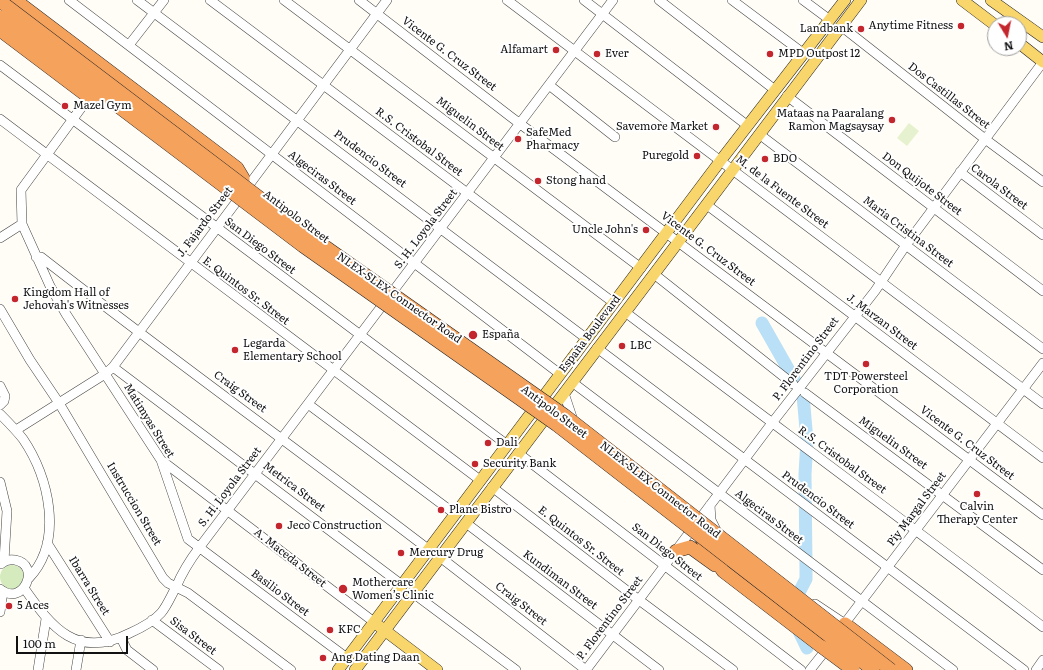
<!DOCTYPE html>
<meta charset="utf-8">
<style>
body{margin:0}
#map{position:relative;width:1043px;height:670px;overflow:hidden;background:#fffdf5;font-family:Literata,serif}
canvas{display:block}
.north{position:absolute;left:987px;top:16px;width:40px;height:40px;box-sizing:border-box;background:#fff;border:1px solid #a0a0a0;border-radius:50%;rotate:170deg;font-size:11px;font-weight:700;line-height:16px;text-align:center;color:#111}
.north::after{content:'';display:block;margin:auto;width:14px;height:18px;background:#c4262e;clip-path:polygon(50% 0,100% 100%,50% 72%,0 100%)}
.scale{position:absolute;left:16px;top:636px;width:112px;height:18px;box-sizing:border-box;border:2px solid #111;border-top:0;padding-left:5px;font-size:12px;line-height:14px;white-space:nowrap;color:#111;-webkit-text-stroke:3px #fff;paint-order:stroke}
</style>
<div id="map">
<canvas width="1043" height="670"></canvas>
<div class="north">N</div>
<div class="scale">100 m</div>
</div>
<script>
const ctx = document.querySelector('canvas').getContext('2d');
ctx.lineJoin = 'round';
function fillPath(path, color) {
  ctx.fillStyle = color;
  ctx.fill(path, 'evenodd');
}
function strokePath(path, color, width, dash) {
  ctx.strokeStyle = color;
  ctx.lineWidth = width;
  ctx.lineCap = dash ? 'butt' : 'round';
  ctx.setLineDash(dash || []);
  ctx.stroke(path);
}
function label(font, color, halo, rows, align = 'center') {
  ctx.font = font + ' Literata,serif';
  ctx.lineWidth = 4;
  ctx.setLineDash([]);
  ctx.textBaseline = 'middle';
  ctx.strokeStyle = halo;
  ctx.fillStyle = color;
  for (const [text, x, y, turn = 0] of rows) {
    ctx.save();
    ctx.translate(x, y);
    ctx.rotate((+turn || 0) * Math.PI / 180);
    ctx.textAlign = isNaN(turn) ? turn : align;
    if (halo) ctx.strokeText(text, 0, 0);
    ctx.fillText(text, 0, 0);
    ctx.restore();
  }
}
fillPath(new Path2D(`
 M0 577a12 12 0 1 1 24 0a12 12 0 1 1-24 0Z`), '#d5ebbd');
fillPath(new Path2D(`
 M 909,123 L 919,131 L 907,146 L 897,138 Z`), '#e6f2cf');
strokePath(new Path2D(`
 M 762,323 L 803,395 L 807,441 L 805,474 L 806,568 L 806,579 L 792,606
 M 796,625 L 807,648`), '#b9e0f7', 13);
const minor = new Path2D(`
 M 69,0 L 560,374
 M 137,0 L 587,339
 M 210,0 L 614,303
 M 284,0 L 641,268
 M 359,0 L 511,117 L 1043,515
 M 507,0 L 1043,404
 M 584,0 L 748,126
 M 659,0 L 775,90
 M 732,0 L 803,53
 M 803,0 L 830,20
 M 841,26 L 985,139 L 1043,182
 M 129,45 L 164,0
 M 0,65 L 506,444
 M 549,85 L 615,137
 M 787,96 L 1043,291
 M 0,119 L 480,480
 M 759,134 L 1043,349
 M 960,172 L 1043,235
 M 707,205 L 1043,458
 M 22,224 L 50,286 L 66,314 L 161,460 L 188,539 L 347,658
 M 0,238 L 22,224 L 21,190 L 92,93
 M 36,257 L 41,257 C 169,357 300,451 428,549
 M 654,274 L 793,384
 M 0,309 L 30,360 L 59,403 L 163,578 L 168,583 L 188,593 L 291,670
 M 625,312 C 765,418 905,521 1043,627
 M 597,348 L 1024,670
 M 113,367 L 402,585
 M 572,382 L 953,670
 M 0,386 L 5,396 L 4,401 L 0,405
 M 564,393 L 573,420
 M 805,393 L 1043,570
 M 308,404 L 455,514
 M 0,414 C 8,422 16,430 23,439 C 49,477 64,541 29,578
 M 16,430 L 105,374 L 113,367 L 387,0
 M 518,453 L 801,670
 M 161,460 L 374,622
 M 0,482 L 7,511 L 4,561
 M 492,487 L 639,600 L 733,670
 M 710,505 L 711,520 L 717,532
 M 466,523 L 659,670
 M 47,543 L 110,642
 M 440,557 L 586,670
 M 24,588 C 52,628 77,660 130,633 C 141,628 153,622 161,613 C 167,606 171,596 176,587 C 182,573 190,560 199,548 L 613,0
 M 0,589 C 23,608 42,565 15,560 C 9,559 5,560 1,564
 M 413,593 L 516,670
 M 815,604 L 845,624
 M 0,612 L 3,591
 M 152,620 L 219,670
 M 842,627 L 1043,363
 M 121,638 L 127,650 L 153,670
 M 38,670 L 46,619
 M 76,670 L 81,640
 M 586,670 L 772,423 L 875,291 L 906,245 L 1043,62
 M 810,670 L 829,646
 M 1036,670 L 1043,660`);
const major = new Path2D(`
 M 962,0 L 995,25
 M 991,0 L 1043,37
 M 1019,43 L 1043,62
 M 379,626 L 437,670
 M 338,670 L 721,160 L 845,0
 M 355,670 L 861,0`);
const highway = new Path2D(`
 M 15,0 L 237,168 L 243,178 L 243,192
 M 702,539 L 723,571 L 822,647
 M 676,551 L 690,547 L 715,565
 M 845,624 L 906,670`);
strokePath(minor, '#444', 10);
strokePath(major, '#222', 12);
strokePath(highway, '#222', 14);
strokePath(minor, '#fff', 9);
strokePath(major, '#f9d66b', 11);
strokePath(highway, '#f5a25d', 13);
const highwayBridge = new Path2D(`
 M 0,1 L 310,236 L 564,415 L 891,670
 M 0,17 L 303,246 L 557,425 L 873,670
 M 0,30 L 94,101
 M 822,647 L 853,670`);
strokePath(highwayBridge, '#222', 14, []);
strokePath(highwayBridge, '#f5a25d', 13);
for (const [x, y, r, color] of [
 [961,26,4,"#c4262e"],
 [861,29,4,"#c4262e"],
 [556,50,4,"#c4262e"],
 [597,54,4,"#c4262e"],
 [770,54,4,"#c4262e"],
 [65,106,4,"#c4262e"],
 [892,120,4,"#c4262e"],
 [716,127,4,"#c4262e"],
 [518,139,4,"#c4262e"],
 [697,156,4,"#c4262e"],
 [765,159,4,"#c4262e"],
 [538,181,4,"#c4262e"],
 [646,230,4,"#c4262e"],
 [15,299,4,"#c4262e"],
 [473,335,5,"#c4262e"],
 [622,346,4,"#c4262e"],
 [235,350,4,"#c4262e"],
 [866,364,4,"#c4262e"],
 [488,443,4,"#c4262e"],
 [475,464,4,"#c4262e"],
 [977,494,4,"#c4262e"],
 [441,510,4,"#c4262e"],
 [279,526,4,"#c4262e"],
 [401,553,4,"#c4262e"],
 [343,589,5,"#c4262e"],
 [9,606,4,"#c4262e"],
 [330,630,4,"#c4262e"],
 [323,658,4,"#c4262e"]
]) {
  const dot = new Path2D();
  dot.arc(x, y, r, 0, 2 * Math.PI);
  ctx.fillStyle = color;
  ctx.fill(dot);
  strokePath(dot, '#fff', 1.5);
}
label('11px', '#111', '#fff', [
 ["Anytime Fitness",953,26,"right"],
 ["Landbank",853,29,"right"],
 ["Alfamart",548,50,"right"],
 ["Ever",605,54],
 ["MPD Outpost 12",778,54],
 ["Mazel Gym",73,106],
 ["Mataas na Paaralang",884,114,"right"],
 ["Ramon Magsaysay",884,127,"right"],
 ["Savemore Market",708,127,"right"],
 ["SafeMed",526,133],
 ["Pharmacy",526,146],
 ["Puregold",689,156,"right"],
 ["BDO",773,159],
 ["Stong hand",546,181],
 ["Uncle John's",638,230,"right"],
 ["Kingdom Hall of",23,293],
 ["Jehovah's Witnesses",23,306],
 ["España",482,335],
 ["Legarda",243,344],
 ["Elementary School",243,357],
 ["LBC",630,346],
 ["TDT Powersteel",866,377,"center"],
 ["Corporation",866,390,"center"],
 ["Dali",496,443],
 ["Security Bank",483,464],
 ["Calvin",977,507,"center"],
 ["Therapy Center",977,520,"center"],
 ["Plane Bistro",449,510],
 ["Jeco Construction",287,526],
 ["Mercury Drug",409,553],
 ["Mothercare",352,583],
 ["Women’s Clinic",352,596],
 ["5 Aces",17,606],
 ["KFC",338,630],
 ["Ang Dating Daan",331,658]
], 'left');
label('11px', '#111', '#fff', [
 ["Vicente G. Cruz Street",449,54,37],
 ["Dos Castillas Street",949,96,38],
 ["Miguelin Street",470,124,37],
 ["R.S. Cristobal Street",419,142,37],
 ["Prudencio Street",370,159,37],
 ["Algeciras Street",322,178,37],
 ["Don Quijote Street",922,184,37],
 ["Carola Street",999,187,37],
 ["M. de la Fuente Street",782,192,37],
 ["Antipolo Street",296,217,37],
 ["J. Fajardo Street",205,222,-53],
 ["S. H. Loyola Street",426,229,-53],
 ["Maria Cristina Street",908,232,37],
 ["San Diego Street",260,246,37],
 ["Vicente G. Cruz Street",708,249,37],
 ["E. Quintos Sr. Street",246,291,37],
 ["NLEX-SLEX Connector Road",399,298,35],
 ["J. Marzan Street",882,322,37],
 ["España Boulevard",590,334,-53],
 ["P. Florentino Street",806,359,-53],
 ["Craig Street",240,392,36],
 ["Antipolo Street",554,412,37],
 ["Matimyas Street",149,421,58],
 ["Miguelin Street",893,443,36],
 ["Vicente G. Cruz Street",967,443,37],
 ["R.S. Cristobal Street",842,460,36],
 ["S. H. Loyola Street",230,487,-53],
 ["Metrica Street",294,487,37],
 ["NLEX-SLEX Connector Road",660,490,38],
 ["Prudencio Street",818,500,37],
 ["Instruccion Street",134,504,59],
 ["Piy Margal Street",917,509,-53],
 ["Algeciras Street",769,517,37],
 ["E. Quintos Sr. Street",581,541,38],
 ["San Diego Street",667,552,38],
 ["A. Maceda Street",290,558,38],
 ["Kundiman Street",560,580,37],
 ["Ibarra Street",89,586,58],
 ["Basilio Street",280,593,37],
 ["Craig Street",521,604,38],
 ["P. Florentino Street",610,618,-53],
 ["Sisa Street",193,636,37]
]);
</script>
